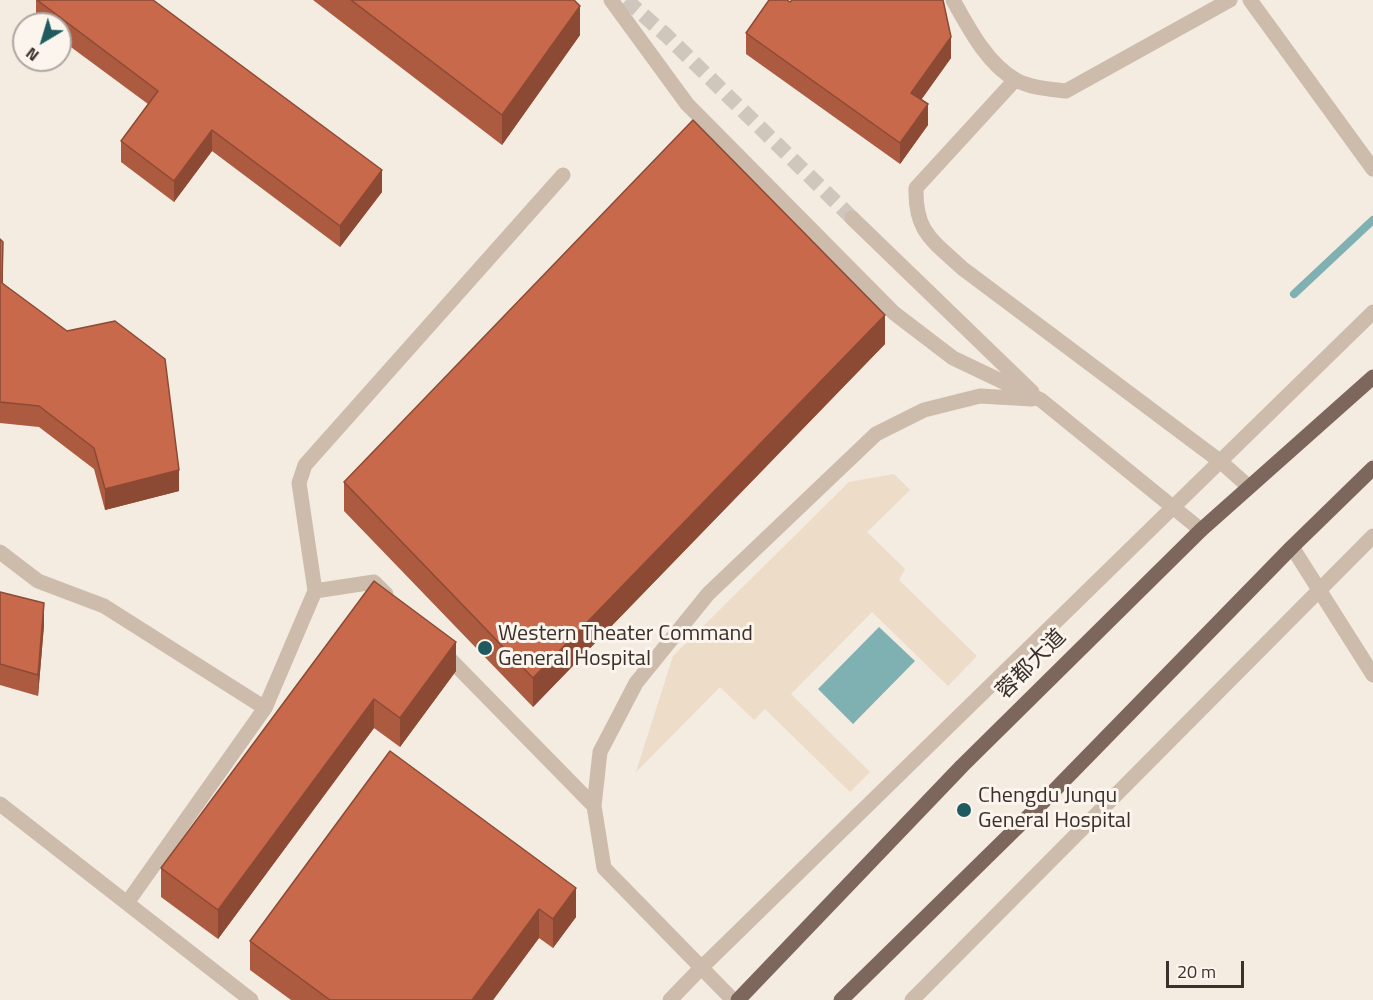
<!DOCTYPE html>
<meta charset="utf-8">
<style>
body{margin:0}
#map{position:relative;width:1373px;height:1000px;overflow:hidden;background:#f4ebe1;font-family:"Titillium Web",sans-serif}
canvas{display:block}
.north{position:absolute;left:12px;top:12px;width:60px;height:60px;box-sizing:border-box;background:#fbf5ee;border:2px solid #aea6a0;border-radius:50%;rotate:218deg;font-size:16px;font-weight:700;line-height:24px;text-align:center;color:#3b302b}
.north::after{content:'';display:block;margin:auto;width:21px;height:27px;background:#1f5a5e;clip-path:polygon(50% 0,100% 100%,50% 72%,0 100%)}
.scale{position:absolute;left:1166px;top:961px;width:78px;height:27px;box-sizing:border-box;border:3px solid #3b302b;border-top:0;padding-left:8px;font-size:18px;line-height:21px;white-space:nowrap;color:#3b302b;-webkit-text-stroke:4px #fbf5ee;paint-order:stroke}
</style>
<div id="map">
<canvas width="1373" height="1000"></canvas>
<div class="north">N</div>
<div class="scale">20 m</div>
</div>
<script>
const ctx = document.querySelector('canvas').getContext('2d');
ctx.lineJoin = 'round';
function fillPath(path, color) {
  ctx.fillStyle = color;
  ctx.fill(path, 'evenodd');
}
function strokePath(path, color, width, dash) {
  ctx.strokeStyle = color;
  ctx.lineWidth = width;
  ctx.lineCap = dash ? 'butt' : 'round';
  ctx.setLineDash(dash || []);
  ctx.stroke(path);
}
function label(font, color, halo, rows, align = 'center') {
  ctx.font = font + ' "Titillium Web","Noto Sans SC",sans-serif';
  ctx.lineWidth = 6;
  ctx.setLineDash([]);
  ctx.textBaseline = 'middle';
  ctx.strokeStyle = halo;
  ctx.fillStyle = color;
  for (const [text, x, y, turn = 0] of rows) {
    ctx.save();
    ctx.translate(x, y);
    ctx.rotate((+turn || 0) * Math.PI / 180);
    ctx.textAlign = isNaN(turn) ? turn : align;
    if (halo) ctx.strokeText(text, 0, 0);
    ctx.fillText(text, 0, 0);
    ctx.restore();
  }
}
fillPath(new Path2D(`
 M 894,474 L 910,490 L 867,532 L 905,569 L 899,580 L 977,656 L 948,686 L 872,612 L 791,694 L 870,772 L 850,792 L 765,709 L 754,720 L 720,687 L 636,772 L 673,656 L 849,482 Z`), '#ecdcc8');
fillPath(new Path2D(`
 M 879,627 L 915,661 L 853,724 L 818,689 Z`), '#7fb0b2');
strokePath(new Path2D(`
 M 1294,294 L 1373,220`), '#7fb0b2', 8);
strokePath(new Path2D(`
 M 626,0 L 666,35 L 852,218`), '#cfc6bd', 15, [15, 8]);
strokePath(new Path2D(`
 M 611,0 L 687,104 L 894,313 L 953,358 L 1041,400 L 1201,530
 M 953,0 C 968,27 987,64 1016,80 C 1031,88 1049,89 1066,91 L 1230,0
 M 1250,0 L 1373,169
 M 1015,80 L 916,188 C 915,232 932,240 962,268 L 1221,462 L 1249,487
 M 852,218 L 1032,392
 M 1292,547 L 1373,675
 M 0,552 L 38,581 L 104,606 L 265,708
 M 315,591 L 299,483 L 305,465 L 563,175
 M 443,652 L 594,806 L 604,868 L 733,1000
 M 0,804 L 251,1000
 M 594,806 L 600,752 L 636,683 L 708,594 L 876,434 L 924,410 L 980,396 L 1032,399
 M 127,903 L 265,708 L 315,591 L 374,582 L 386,594
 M 670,1000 L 701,968 L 1373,312
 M 912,1000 L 1373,536`), '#cdbbac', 15);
strokePath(new Path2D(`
 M 738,1000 L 962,766 L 1201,530 L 1373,377
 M 841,1000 L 1041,804 L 1292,547 L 1373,468`), '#7d675c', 15);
fillPath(new Path2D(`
 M 36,0 L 153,0 L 382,192 L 340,247 L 212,151 L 174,202 L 121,162 L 121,141 L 148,104 L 60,39 L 60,24 L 40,24 L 36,20 Z
 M 313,0 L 574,0 L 580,35 L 502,145 Z
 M 790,2 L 951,58 L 921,100 L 928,125 L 900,164 L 746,54 L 746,33 Z
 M 0,239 L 3,263 L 3,283 L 179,491 L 105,510 L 94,469 L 39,427 L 0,423 Z
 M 885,344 L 533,707 L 344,511 L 344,482 Z
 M 374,581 L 456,671 L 400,747 L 374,728 L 218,939 L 161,897 L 161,868 Z
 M 0,592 L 44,625 L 38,696 L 0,685 Z
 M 390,751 L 576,917 L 553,948 L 539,938 L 493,1000 L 291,1000 L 250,970 L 250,941 Z`), '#ac5a40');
fillPath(new Path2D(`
 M 580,6 L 580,35 L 502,145 L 502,115 Z
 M 951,37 L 951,58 L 911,114 L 911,93 Z
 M 928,104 L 928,125 L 900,164 L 900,143 Z
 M 212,130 L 212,151 L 174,202 L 174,181 Z
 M 382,170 L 382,192 L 340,247 L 340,226 Z
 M 885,315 L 885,344 L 533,707 L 533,678 Z
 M 179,470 L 179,491 L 105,510 L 105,489 Z
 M 44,603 L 44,625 L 38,696 L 38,675 Z
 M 456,642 L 456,671 L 400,747 L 400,718 Z
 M 374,699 L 374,728 L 218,939 L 218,910 Z
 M 576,888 L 576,917 L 553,948 L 553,919 Z
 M 539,909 L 539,938 L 493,1000 L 472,1000 Z`), '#8c4a34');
const building = new Path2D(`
 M 37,0 L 153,0 L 382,170 L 340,226 L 212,130 L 174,181 L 121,141 L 158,91 Z
 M 351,0 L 574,0 L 580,6 L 502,115 Z
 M 769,0 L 787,0 L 790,2 L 792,0 L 943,0 L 951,37 L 911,93 L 928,104 L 900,143 L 746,33 Z
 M 693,120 L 885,315 L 533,678 L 344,482 Z
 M 0,239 L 3,242 L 2,283 L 67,331 L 115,321 L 165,359 L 179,470 L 105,489 L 94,448 L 39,406 L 0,402 Z
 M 374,581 L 456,642 L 400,718 L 374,699 L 218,910 L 161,868 Z
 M 0,592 L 44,603 L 38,675 L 0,664 Z
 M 390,751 L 576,888 L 553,919 L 539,909 L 472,1000 L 330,1000 L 250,941 Z`);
fillPath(building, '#c8694b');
strokePath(building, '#8c4a34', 1.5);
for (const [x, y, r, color] of [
 [485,648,8,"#1f5a5e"],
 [964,810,8,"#1f5a5e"]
]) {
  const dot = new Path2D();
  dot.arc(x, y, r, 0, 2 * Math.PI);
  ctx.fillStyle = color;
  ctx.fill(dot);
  strokePath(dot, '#fbf5ee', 2);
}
label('22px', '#3b302b', '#fbf5ee', [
 ["Western Theater Command",498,635],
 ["General Hospital",498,660],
 ["Chengdu Junqu",978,797],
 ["General Hospital",978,822]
], 'left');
label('22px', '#3b302b', '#fbf5ee', [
 ["蓉都大道",1032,665,-45]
]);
</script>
